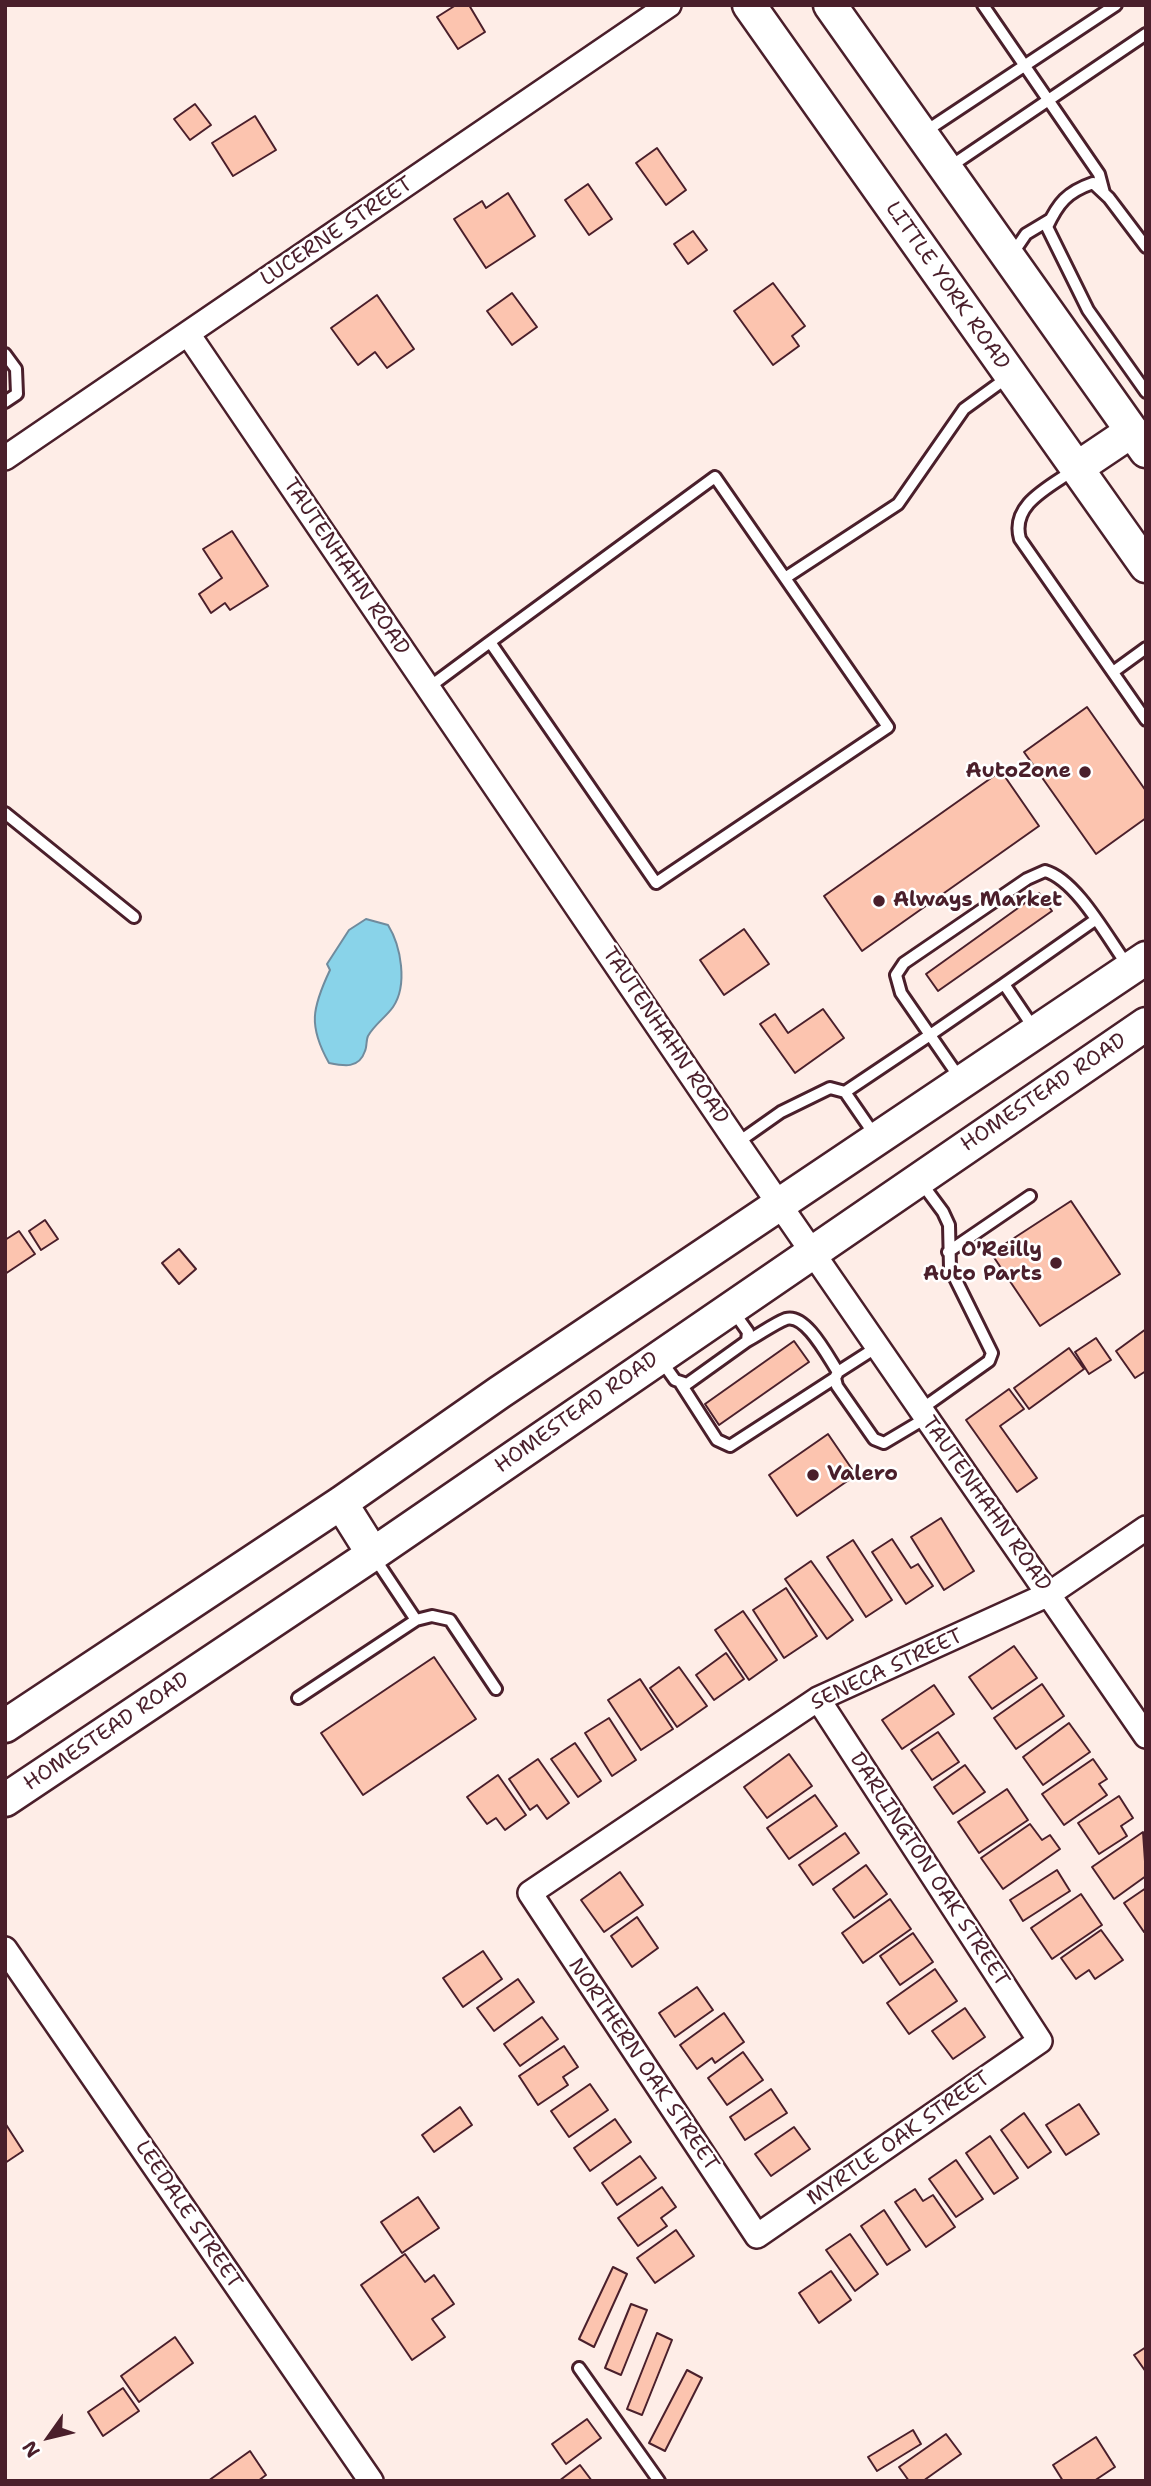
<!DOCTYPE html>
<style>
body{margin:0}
#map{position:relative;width:1151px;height:2486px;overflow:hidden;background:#feede7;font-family:"Shantell Sans",sans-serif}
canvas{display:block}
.frame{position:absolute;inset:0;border:7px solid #4a1f2b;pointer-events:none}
.north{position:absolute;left:14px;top:2402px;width:70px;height:70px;-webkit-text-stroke:5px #fff;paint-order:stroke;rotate:236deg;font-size:19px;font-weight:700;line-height:28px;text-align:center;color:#4a1f2b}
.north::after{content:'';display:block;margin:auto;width:24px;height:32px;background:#4a1f2b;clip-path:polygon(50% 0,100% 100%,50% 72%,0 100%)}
</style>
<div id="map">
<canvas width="1151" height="2486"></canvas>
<div class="frame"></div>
<div class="north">N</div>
</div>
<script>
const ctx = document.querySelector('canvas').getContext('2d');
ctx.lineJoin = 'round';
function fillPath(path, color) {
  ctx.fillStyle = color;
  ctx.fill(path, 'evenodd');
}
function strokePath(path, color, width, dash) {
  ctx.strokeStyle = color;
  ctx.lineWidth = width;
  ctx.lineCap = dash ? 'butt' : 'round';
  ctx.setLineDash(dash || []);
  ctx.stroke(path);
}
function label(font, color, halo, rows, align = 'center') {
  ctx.font = font + ' "Shantell Sans",sans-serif';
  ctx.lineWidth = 5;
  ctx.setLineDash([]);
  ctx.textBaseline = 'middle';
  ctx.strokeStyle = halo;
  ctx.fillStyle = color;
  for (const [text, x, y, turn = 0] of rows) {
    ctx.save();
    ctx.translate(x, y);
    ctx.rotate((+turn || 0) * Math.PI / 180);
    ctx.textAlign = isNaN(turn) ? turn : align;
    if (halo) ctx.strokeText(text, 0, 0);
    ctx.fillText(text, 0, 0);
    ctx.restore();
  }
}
const water = new Path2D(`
 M 366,919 L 388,925 C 401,946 408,985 393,1007 C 386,1017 374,1025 368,1036 C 366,1040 367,1047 365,1051 C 359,1069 344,1066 329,1063 C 308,1026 312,1008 330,970 L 327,964 L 349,930 Z`);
fillPath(water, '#89d3e9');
strokePath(water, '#708b9d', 2);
const building = new Path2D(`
 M 456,5 L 469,5 L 485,32 L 458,49 L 437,17 Z
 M 195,104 L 211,125 L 190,140 L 174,119 Z
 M 255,116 L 276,150 L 233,176 L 212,143 Z
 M 657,148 L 686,190 L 666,205 L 636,163 Z
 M 588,184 L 612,219 L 589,235 L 565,200 Z
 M 508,193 L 535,236 L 486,268 L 454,219 L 482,201 L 486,208 Z
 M 693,231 L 707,250 L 688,264 L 674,244 Z
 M 773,283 L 805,326 L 792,336 L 799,346 L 773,365 L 734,311 Z
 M 512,293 L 537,327 L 512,345 L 487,311 Z
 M 377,295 L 414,349 L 387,368 L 375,352 L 358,365 L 331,328 Z
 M 232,531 L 268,586 L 230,610 L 225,603 L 211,613 L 199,594 L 222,578 L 203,549 Z
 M 1087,707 L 1146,791 L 1146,818 L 1096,854 L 1024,752 Z
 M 1001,771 L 1039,826 L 862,951 L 824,896 Z
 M 1039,893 L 1052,911 L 938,991 L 926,974 Z
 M 744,929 L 769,964 L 724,995 L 700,960 Z
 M 823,1009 L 844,1038 L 795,1073 L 760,1024 L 775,1014 L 788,1033 Z
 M 1071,1201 L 1120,1274 L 1040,1326 L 991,1253 Z
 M 45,1220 L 58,1239 L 41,1250 L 29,1231 Z
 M 19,1231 L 35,1254 L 5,1274 L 5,1240 Z
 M 179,1249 L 196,1269 L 179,1284 L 162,1263 Z
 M 1146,1329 L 1146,1371 L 1135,1378 L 1116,1351 Z
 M 1096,1338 L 1111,1360 L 1089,1374 L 1075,1352 Z
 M 794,1341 L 809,1362 L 719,1425 L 705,1404 Z
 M 1069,1348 L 1084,1369 L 1029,1409 L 1014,1388 Z
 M 1009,1389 L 1024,1409 L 1000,1426 L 1037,1478 L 1017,1492 L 966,1420 Z
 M 828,1434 L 856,1475 L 797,1516 L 769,1475 Z
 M 941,1518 L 974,1571 L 944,1590 L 911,1537 Z
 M 892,1539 L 911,1568 L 918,1564 L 933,1586 L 906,1604 L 872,1552 Z
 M 853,1540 L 892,1600 L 866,1617 L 827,1557 Z
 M 811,1561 L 853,1620 L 827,1639 L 785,1579 Z
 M 786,1588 L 817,1636 L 784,1658 L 753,1610 Z
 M 743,1611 L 777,1660 L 749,1680 L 715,1630 Z
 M 1014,1646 L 1037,1678 L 992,1709 L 969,1677 Z
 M 726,1653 L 744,1679 L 714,1700 L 696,1675 Z
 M 434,1657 L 476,1719 L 363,1795 L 321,1733 Z
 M 679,1667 L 707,1706 L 677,1727 L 650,1688 Z
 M 640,1679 L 673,1729 L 641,1750 L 608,1700 Z
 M 1042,1684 L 1064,1716 L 1016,1749 L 994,1718 Z
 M 934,1685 L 954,1714 L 902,1749 L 882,1720 Z
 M 609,1718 L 636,1760 L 612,1776 L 585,1733 Z
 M 1069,1723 L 1090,1752 L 1043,1785 L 1023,1757 Z
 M 938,1732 L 959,1762 L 932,1780 L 911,1750 Z
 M 575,1743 L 601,1781 L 578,1797 L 551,1759 Z
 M 789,1754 L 812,1786 L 767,1818 L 744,1787 Z
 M 538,1759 L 569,1803 L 547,1819 L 537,1805 L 530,1810 L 509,1779 Z
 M 1093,1759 L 1107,1779 L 1099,1784 L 1107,1795 L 1064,1825 L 1042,1794 Z
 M 965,1765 L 985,1792 L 953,1814 L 934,1787 Z
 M 498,1775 L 526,1815 L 505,1830 L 496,1818 L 487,1824 L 467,1797 Z
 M 1007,1789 L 1028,1820 L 979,1853 L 958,1822 Z
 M 815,1795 L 837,1826 L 789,1859 L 767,1828 Z
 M 1119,1796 L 1133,1818 L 1121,1826 L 1127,1836 L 1099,1854 L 1078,1823 Z
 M 1030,1824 L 1042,1840 L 1050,1835 L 1060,1849 L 1003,1889 L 981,1858 Z
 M 1143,1832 L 1146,1876 L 1114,1899 L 1092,1867 Z
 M 845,1833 L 859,1853 L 813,1885 L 799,1865 Z
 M 866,1865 L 887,1894 L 854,1918 L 833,1889 Z
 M 1057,1870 L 1070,1891 L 1023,1921 L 1010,1900 Z
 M 620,1872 L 643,1905 L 604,1932 L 581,1900 Z
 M 1146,1888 L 1146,1930 L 1144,1932 L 1124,1903 Z
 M 1081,1894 L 1102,1925 L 1052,1959 L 1031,1928 Z
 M 890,1899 L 911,1929 L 863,1963 L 842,1933 Z
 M 637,1917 L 658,1948 L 632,1967 L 611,1936 Z
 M 1101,1930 L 1123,1960 L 1095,1979 L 1089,1970 L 1076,1979 L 1061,1958 Z
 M 913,1933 L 933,1962 L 900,1985 L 880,1956 Z
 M 483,1951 L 502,1979 L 463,2007 L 443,1978 Z
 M 935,1969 L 957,2001 L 909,2034 L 887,2003 Z
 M 518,1979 L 534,2002 L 494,2031 L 477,2008 Z
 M 697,1987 L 713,2010 L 675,2037 L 659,2013 Z
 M 965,2008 L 985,2037 L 953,2059 L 932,2031 Z
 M 724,2013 L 744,2042 L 715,2063 L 712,2058 L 697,2069 L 680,2045 Z
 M 542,2017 L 558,2039 L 520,2066 L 504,2044 Z
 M 564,2046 L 578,2067 L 563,2077 L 568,2085 L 538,2105 L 519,2076 Z
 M 743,2052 L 763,2080 L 727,2105 L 708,2078 Z
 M 590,2084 L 608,2110 L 569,2137 L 551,2111 Z
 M 771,2089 L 787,2113 L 745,2140 L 730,2117 Z
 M 1079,2104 L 1099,2134 L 1066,2155 L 1046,2125 Z
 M 460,2107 L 472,2125 L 434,2152 L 422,2135 Z
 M 1024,2113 L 1051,2152 L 1028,2168 L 1001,2130 Z
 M 615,2119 L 631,2142 L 590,2171 L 574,2148 Z
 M 5,2123 L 23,2151 L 5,2163 Z
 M 794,2127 L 810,2149 L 771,2176 L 755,2154 Z
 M 990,2136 L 1018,2178 L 994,2194 L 966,2153 Z
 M 640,2156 L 656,2178 L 617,2205 L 602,2183 Z
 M 956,2160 L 983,2199 L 956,2217 L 929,2179 Z
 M 662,2187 L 676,2207 L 661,2218 L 667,2226 L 638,2246 L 618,2218 Z
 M 915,2189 L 923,2201 L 933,2195 L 955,2227 L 926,2247 L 895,2202 Z
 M 418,2197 L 439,2228 L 402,2253 L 381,2222 Z
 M 884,2210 L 910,2250 L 887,2265 L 861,2226 Z
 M 676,2230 L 694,2256 L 655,2283 L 637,2258 Z
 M 850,2234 L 878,2274 L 855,2291 L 826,2250 Z
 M 405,2254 L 425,2282 L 434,2275 L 454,2304 L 432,2319 L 445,2337 L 412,2360 L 361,2285 Z
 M 613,2267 L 627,2274 L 594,2347 L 579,2339 Z
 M 831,2271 L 851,2300 L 819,2323 L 799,2293 Z
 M 631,2304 L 647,2310 L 621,2375 L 605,2368 Z
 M 657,2333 L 672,2340 L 642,2415 L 627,2409 Z
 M 175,2337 L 193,2363 L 139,2402 L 121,2376 Z
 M 1146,2347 L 1146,2372 L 1134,2355 Z
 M 687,2370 L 702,2378 L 665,2451 L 649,2443 Z
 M 123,2388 L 139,2411 L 103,2436 L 88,2412 Z
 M 587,2419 L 601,2438 L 566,2464 L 552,2444 Z
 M 913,2430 L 921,2444 L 877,2471 L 868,2457 Z
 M 946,2434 L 961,2454 L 923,2481 L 909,2481 L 899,2467 Z
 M 1096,2437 L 1115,2467 L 1094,2481 L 1063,2481 L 1053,2465 Z
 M 250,2451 L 266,2475 L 258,2481 L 208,2481 Z
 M 580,2465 L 592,2481 L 559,2481 Z`);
fillPath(building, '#fcc4af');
strokePath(building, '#4a1f2b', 2);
const lane = new Path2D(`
 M 983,5 L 1099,174 L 1104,193
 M 923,133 L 1116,5
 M 948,168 L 1146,34
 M 1146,247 L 1109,198 L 1093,183 C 1067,192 1058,203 1047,227 L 1088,310 L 1146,392
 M 1011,256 L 1026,234 L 1051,219
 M 5,354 L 16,369 L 17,394 L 5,402
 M 1075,469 C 1050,487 1010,504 1020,539 L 1146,720
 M 785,578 L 715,477 L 490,642 L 656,883 L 888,727 L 785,578 L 898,504 L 964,409 L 1008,377
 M 1113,672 L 1146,648
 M 428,688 L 490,642
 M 5,813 L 134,917
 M 1035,1030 L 1004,984 L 1095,920
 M 961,1080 L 930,1035 L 1004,984
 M 845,1092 L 930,1035 L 901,993 L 896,975 L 904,963 L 1027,879 L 1045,871 C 1077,880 1108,939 1128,966
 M 737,1143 L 781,1112 L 830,1088 L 845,1092 L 876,1137
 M 920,1181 L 943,1212 L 949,1225 L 950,1268 L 992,1353 L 989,1361 L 920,1410
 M 948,1252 L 1030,1196
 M 747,1341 C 759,1335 773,1324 786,1319 C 806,1313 828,1357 838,1372
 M 877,1347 L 838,1372 L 835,1378 L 837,1386 L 874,1439 L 884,1443 L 926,1418
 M 660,1359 L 675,1380 L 687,1384 L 747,1341 L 748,1332 L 733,1311
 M 681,1384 L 717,1440 L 730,1446 L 835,1378
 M 416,1620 L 432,1616 L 450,1620 L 496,1689
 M 298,1698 L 416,1620 L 374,1557
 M 579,2368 L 659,2481`);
const street = new Path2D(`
 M 188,334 L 737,1143 L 1146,1736
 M 5,458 L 669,5
 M 818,1699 L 1040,2041 L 757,2236 L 530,1893 L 818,1699 L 1049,1594 L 1146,1528
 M 5,1949 L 371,2481`);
const secondary = new Path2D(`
 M 749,5 L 1146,566
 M 830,5 L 1146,451
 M 1077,468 L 1132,431
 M 341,1503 L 373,1554
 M 5,1726 L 341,1503 L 500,1392 L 1146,958
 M 5,1800 L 373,1554 L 1146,1024`);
strokePath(lane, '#4a1f2b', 16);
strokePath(street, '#4a1f2b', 28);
strokePath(secondary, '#4a1f2b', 37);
strokePath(lane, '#fff', 10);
strokePath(street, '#fff', 23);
strokePath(secondary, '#fff', 32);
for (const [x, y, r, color] of [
 [1085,772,7,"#4a1f2b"],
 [879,901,7,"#4a1f2b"],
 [1056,1263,7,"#4a1f2b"],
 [813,1475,7,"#4a1f2b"]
]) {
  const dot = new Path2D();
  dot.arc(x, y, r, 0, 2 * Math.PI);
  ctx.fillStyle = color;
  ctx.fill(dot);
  strokePath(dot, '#fff', 2.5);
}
label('21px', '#4a1f2b', '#fff', [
 ["LUCERNE STREET",337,232,-34],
 ["LITTLE YORK ROAD",947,286,55],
 ["TAUTENHAHN ROAD",346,567,56],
 ["TAUTENHAHN ROAD",665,1036,56],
 ["HOMESTEAD ROAD",1044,1093,-34],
 ["HOMESTEAD ROAD",577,1413,-35],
 ["TAUTENHAHN ROAD",986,1504,55],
 ["SENECA STREET",887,1670,-25],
 ["HOMESTEAD ROAD",107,1732,-34],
 ["DARLINGTON OAK STREET",929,1870,57],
 ["NORTHERN OAK STREET",643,2065,56],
 ["MYRTLE OAK STREET",899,2139,-35],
 ["LEEDALE STREET",188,2215,56]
]);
label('bold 21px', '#4a1f2b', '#fff', [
 ["AutoZone",1071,772],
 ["Always Market",893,901,"left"],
 ["O'Reilly",1042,1251],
 ["Auto Parts",1042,1275],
 ["Valero",827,1475,"left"]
], 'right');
</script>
